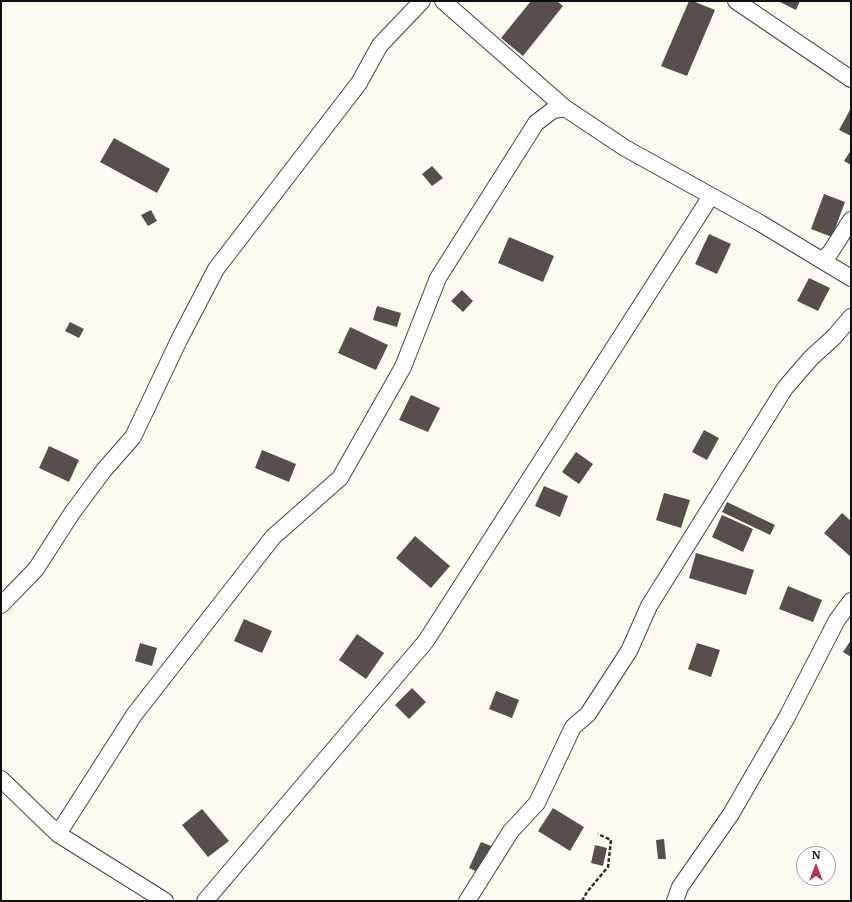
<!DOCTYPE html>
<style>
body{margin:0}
#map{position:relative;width:852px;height:902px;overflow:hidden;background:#fefaf1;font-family:Merriweather,serif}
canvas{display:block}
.frame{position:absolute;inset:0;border:2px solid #0e0e0e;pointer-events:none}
.north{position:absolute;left:796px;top:846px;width:40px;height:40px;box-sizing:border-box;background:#fff;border:1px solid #9f9f9f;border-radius:50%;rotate:0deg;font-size:11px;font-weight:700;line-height:16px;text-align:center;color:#0e0e0e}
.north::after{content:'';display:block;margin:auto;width:14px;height:18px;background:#b23345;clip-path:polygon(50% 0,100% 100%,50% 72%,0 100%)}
</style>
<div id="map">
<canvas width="852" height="902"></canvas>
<div class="frame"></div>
<div class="north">N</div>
</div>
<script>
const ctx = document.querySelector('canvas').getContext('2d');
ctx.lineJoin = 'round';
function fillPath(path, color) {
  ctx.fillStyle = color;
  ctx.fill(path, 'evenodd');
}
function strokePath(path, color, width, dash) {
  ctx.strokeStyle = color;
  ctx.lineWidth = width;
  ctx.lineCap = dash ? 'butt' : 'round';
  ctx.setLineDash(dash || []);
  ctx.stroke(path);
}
fillPath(new Path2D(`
 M 531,1 L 557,1 L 563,6 L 523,56 L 501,38 Z
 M 689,1 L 693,1 L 715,10 L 687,76 L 661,66 Z
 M 778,1 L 800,1 L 796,10 Z
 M 851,108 L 851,136 L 839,130 Z
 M 114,138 L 170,169 L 157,193 L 100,162 Z
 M 851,150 L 851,165 L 844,161 Z
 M 432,166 L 443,178 L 432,186 L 422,174 Z
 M 824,194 L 845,202 L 832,237 L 811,229 Z
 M 151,210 L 157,221 L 148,226 L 141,215 Z
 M 709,234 L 731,244 L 717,274 L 695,264 Z
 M 509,237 L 554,256 L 543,282 L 498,263 Z
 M 809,278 L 830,288 L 818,311 L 797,301 Z
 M 462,290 L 473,301 L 463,312 L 451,301 Z
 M 377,306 L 401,313 L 397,327 L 373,320 Z
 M 70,322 L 84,329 L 79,338 L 65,331 Z
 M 350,327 L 388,345 L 376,370 L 338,353 Z
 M 411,395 L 440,408 L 428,432 L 399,420 Z
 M 704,430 L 719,438 L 707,460 L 692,452 Z
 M 49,446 L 79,460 L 69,482 L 39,468 Z
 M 262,450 L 296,464 L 289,482 L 255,468 Z
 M 576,452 L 593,464 L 579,484 L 562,472 Z
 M 544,486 L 568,496 L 560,517 L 535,506 Z
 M 664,493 L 690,500 L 681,528 L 656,520 Z
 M 727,502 L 775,525 L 770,535 L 722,512 Z
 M 842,513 L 851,521 L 851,557 L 824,533 Z
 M 722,515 L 753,529 L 743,552 L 712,537 Z
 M 415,536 L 450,566 L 431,588 L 396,558 Z
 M 696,553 L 754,570 L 746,595 L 689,578 Z
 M 788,586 L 822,600 L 813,622 L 779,609 Z
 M 244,619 L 272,631 L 262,653 L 234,641 Z
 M 357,634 L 384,653 L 366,679 L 339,660 Z
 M 851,640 L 851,657 L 843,652 Z
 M 140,643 L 157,648 L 152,666 L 135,661 Z
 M 697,643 L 720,650 L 711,677 L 688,669 Z
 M 412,688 L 426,702 L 409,719 L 395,705 Z
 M 496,691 L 519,700 L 512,718 L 489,709 Z
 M 553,808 L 584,827 L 570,851 L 538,831 Z
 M 202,809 L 229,841 L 208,857 L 182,825 Z
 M 664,839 L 666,859 L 658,859 L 656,840 Z
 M 481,842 L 494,847 L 482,874 L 469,868 Z
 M 595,845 L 607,848 L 603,866 L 591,863 Z`), '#564f4c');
const street = new Path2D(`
 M 443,1 L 565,108 L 625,148 L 760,223 L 851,278
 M 736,1 L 851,79
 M 822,260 L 830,253 L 851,220
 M 1,605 L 5,601 L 36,569 L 72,513 L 104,470 L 133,437 L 179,340 L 216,269 L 359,83 L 380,45 L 422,1
 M 1,779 L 58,834 L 165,901
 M 58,834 L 134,715 L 273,537 L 340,478 L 403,367 L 438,278 L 536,123 L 553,110 L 565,108
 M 205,901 L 426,641 L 711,196
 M 467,901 L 511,831 L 537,803 L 573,727 L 588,714 L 629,651 L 649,606 L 785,388 L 811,358 L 834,337 L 851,317
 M 675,901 L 680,887 L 731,814 L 787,717 L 837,620 L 851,601`);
strokePath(street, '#414141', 18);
strokePath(new Path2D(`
 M 582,901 L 587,892 L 608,867 L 611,840 L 598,834`), '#303030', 2.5, [4, 2]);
strokePath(street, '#fff', 16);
</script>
